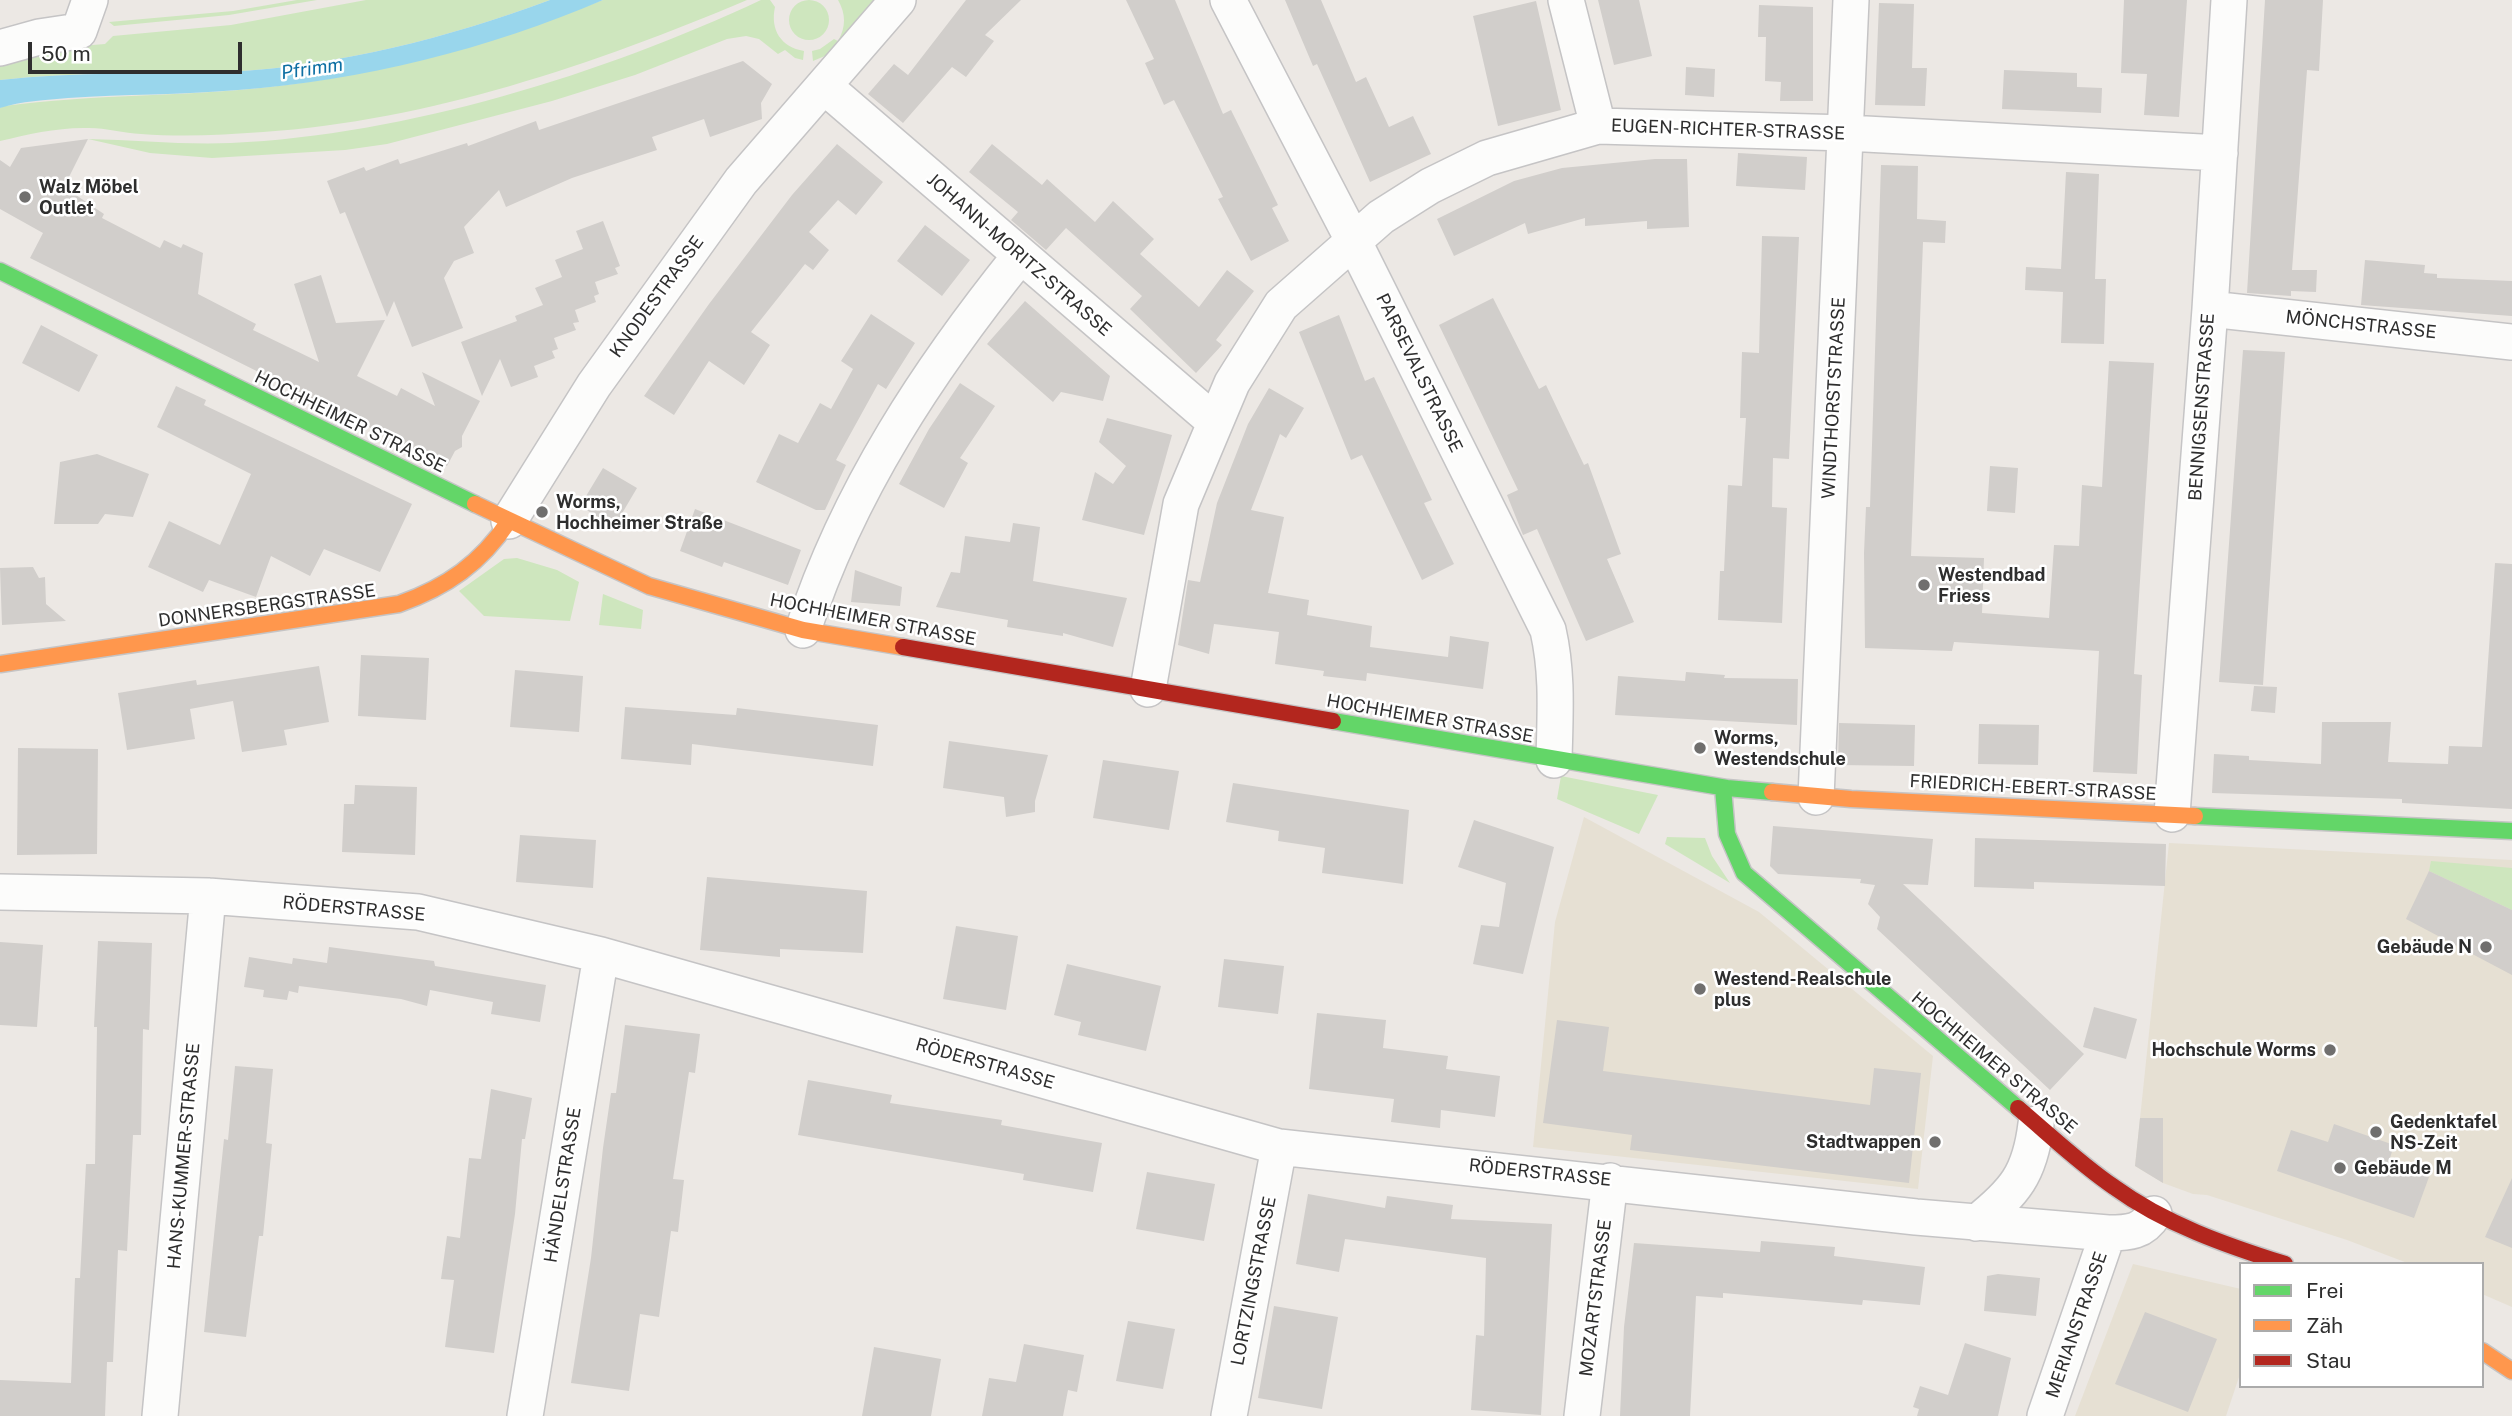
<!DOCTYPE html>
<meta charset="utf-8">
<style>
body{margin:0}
#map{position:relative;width:2512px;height:1416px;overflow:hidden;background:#ece8e4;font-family:"Public Sans",sans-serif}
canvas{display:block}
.legend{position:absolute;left:2239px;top:1262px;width:245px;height:126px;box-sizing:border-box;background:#fff;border:2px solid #ababab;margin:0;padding:9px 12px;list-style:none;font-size:21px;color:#2e2e2e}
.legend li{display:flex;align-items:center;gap:14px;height:35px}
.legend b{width:35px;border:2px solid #ababab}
.scale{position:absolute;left:28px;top:42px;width:214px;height:32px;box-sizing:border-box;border:4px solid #2e2e2e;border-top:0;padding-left:9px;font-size:21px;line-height:24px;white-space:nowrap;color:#2e2e2e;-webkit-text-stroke:5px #fff;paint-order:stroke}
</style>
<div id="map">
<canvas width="2512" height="1416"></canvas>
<ul class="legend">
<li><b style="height:9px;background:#63d668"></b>Frei</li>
<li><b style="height:9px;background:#ff974d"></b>Zäh</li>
<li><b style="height:9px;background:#b3261e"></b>Stau</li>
</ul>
<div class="scale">50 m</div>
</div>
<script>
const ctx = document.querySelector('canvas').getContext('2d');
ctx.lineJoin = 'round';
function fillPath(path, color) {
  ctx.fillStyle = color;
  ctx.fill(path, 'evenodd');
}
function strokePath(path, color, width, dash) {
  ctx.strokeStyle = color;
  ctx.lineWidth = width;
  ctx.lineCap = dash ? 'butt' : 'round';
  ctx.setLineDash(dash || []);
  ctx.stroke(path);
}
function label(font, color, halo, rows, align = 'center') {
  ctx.font = font + ' "Public Sans",sans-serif';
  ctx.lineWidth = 5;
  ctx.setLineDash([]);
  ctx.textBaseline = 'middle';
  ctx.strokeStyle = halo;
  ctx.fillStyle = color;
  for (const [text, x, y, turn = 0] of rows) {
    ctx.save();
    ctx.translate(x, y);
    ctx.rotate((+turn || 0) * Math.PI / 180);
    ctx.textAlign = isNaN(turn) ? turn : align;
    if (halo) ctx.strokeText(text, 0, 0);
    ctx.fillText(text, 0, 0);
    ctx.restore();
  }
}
fillPath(new Path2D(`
 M 1584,817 L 1759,912 L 1933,1056 L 1918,1189 L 1533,1147 L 1555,922 Z
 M 2169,843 L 2512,860 L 2512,1307 L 2482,1294 L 2482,1264 L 2410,1264 L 2347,1240 L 2207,1195 L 2193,1194 L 2163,1183 L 2135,1166 Z
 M 2133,1264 L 2241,1289 L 2241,1371 L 2226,1416 L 2075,1416 Z`), '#e6e0d3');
fillPath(new Path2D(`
 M789 20a20 20 0 1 1 40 0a20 20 0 1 1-40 0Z
 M 297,0 L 317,0 L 229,15 L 114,26 L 109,22 L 233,11 Z
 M 366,0 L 550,0 C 448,38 337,66 229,72 C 152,75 76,71 0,80 L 0,61 L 43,49 L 105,44 L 113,36 L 231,25 Z
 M 603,0 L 747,0 C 596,64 428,121 263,132 C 223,135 182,137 141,134 C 124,133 106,128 89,128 C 59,127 29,134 0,141 L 0,108 L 4,106 C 93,94 180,97 269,87 C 383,75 496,41 603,0 Z
 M 761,0 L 770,0 L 775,7 C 770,30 781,47 804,51 L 803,60 L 795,58 L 785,50 L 778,54 L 759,39 L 746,36 L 727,39 L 635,75 L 552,101 L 387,144 L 345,150 L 212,158 L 150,153 L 88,139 C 136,140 184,145 231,143 C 407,135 603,74 761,0 Z
 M 838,0 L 885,0 L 832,53 L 813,61 L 812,51 L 820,49 L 834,39 L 838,41 C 846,27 846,14 838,0 Z
 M 517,558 L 557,570 L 579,582 L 570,621 L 484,616 L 459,591 L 504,559 Z
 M 603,594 L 643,610 L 641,629 L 599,625 Z
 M 1561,776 L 1658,795 L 1639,834 L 1557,799 Z
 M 1667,837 L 1705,838 L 1712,856 L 1730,883 L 1665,844 Z
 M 2431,861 L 2512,868 L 2512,910 L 2429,871 Z`), '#cee6be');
fillPath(new Path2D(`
 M 550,0 L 603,0 C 489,49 361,81 238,90 C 181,95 125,94 68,98 C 46,100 21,101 0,108 L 0,80 C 76,71 152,75 229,72 C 337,66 448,38 550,0 Z`), '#99d6ec');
fillPath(new Path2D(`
 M 966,0 L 1021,0 L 985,35 L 994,41 L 966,77 L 952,67 L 903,123 L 868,94 L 894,64 L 908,75 Z
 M 1126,0 L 1175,0 L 1223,114 L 1231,110 L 1278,205 L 1272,208 L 1289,241 L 1251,261 L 1218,199 L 1223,197 L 1174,100 L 1164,105 L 1145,63 L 1154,59 Z
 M 1285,0 L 1321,0 L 1356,82 L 1366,77 L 1389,127 L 1413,116 L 1431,154 L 1370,182 L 1317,64 L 1313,66 Z
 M 1598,0 L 1639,0 L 1652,56 L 1614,65 Z
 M 2124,0 L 2187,0 L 2179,117 L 2144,115 L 2147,74 L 2121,73 Z
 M 2265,0 L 2323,0 L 2319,71 L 2307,70 L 2292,270 L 2317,270 L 2316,292 L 2291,291 L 2291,296 L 2247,293 Z
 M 1536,1 L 1561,110 L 1498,126 L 1473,16 Z
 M 1879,3 L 1914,4 L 1912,68 L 1927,68 L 1925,106 L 1875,105 Z
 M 1759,5 L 1813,7 L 1813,101 L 1780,101 L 1781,82 L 1765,81 L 1766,37 L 1758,37 Z
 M 743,61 L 772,84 L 761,103 L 762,119 L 710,137 L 704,119 L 652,137 L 657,150 L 572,178 L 506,207 L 499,190 L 464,227 L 474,253 L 454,261 L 444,278 L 463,328 L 412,347 L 394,301 L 387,317 L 345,212 L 340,214 L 327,181 L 364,167 L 366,171 L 398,159 L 400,164 L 467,143 L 468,146 L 536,121 L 539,130 Z
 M 1686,67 L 1715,69 L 1714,97 L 1685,95 Z
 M 2004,70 L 2077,73 L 2077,87 L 2102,88 L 2101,113 L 2002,109 Z
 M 88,139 L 64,187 L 104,214 L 102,218 L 160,248 L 164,240 L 181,248 L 183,244 L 203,253 L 198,294 L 256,324 L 253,330 L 319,362 L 294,284 L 321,275 L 336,323 L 385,320 L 357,376 L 397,396 L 401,388 L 435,406 L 422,372 L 480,401 L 462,436 L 462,447 L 455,451 L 447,466 L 30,258 L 43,233 L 0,209 L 0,160 L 10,167 L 21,148 Z
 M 837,144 L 883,182 L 856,215 L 838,200 L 809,232 L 829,250 L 813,270 L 805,264 L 751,332 L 770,345 L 744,385 L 709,361 L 674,415 L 644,396 L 709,304 L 792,195 Z
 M 992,144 L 1042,185 L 1047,179 L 1095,222 L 1113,201 L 1154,239 L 1140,254 L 1199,307 L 1227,270 L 1254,291 L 1216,340 L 1222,345 L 1196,373 L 1130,309 L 1142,296 L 1066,228 L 1046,250 L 1011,220 L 1018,212 L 969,172 Z
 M 1738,153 L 1807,157 L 1805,190 L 1736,186 Z
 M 1655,159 L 1687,159 L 1689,227 L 1647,229 L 1647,221 L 1585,226 L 1585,218 L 1528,234 L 1525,223 L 1454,256 L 1437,219 L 1514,181 L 1562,168 Z
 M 1881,165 L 1918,166 L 1917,219 L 1946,221 L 1945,243 L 1923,242 L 1911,556 L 1984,558 L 1982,613 L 2049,618 L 2054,545 L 2079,546 L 2082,485 L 2102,487 L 2109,361 L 2154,363 L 2134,674 L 2142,675 L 2137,774 L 2093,772 L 2099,651 L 1954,642 L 1952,651 L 1865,648 L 1864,553 L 1866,507 L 1870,507 Z
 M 2066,172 L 2099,174 L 2095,279 L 2106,279 L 2104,344 L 2061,343 L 2063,292 L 2025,290 L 2026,267 L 2061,269 Z
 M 603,221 L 620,266 L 615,268 L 618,274 L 595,282 L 599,294 L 594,296 L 596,302 L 575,310 L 579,322 L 573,323 L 576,330 L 554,338 L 558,349 L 552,351 L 555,358 L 534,366 L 538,377 L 511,387 L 500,359 L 482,396 L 461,342 L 517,321 L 515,316 L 543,305 L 535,288 L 562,277 L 555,260 L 583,249 L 576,231 Z
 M 925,225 L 970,260 L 942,296 L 897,261 Z
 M 1762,236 L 1799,237 L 1789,459 L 1773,458 L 1772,507 L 1787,508 L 1782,623 L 1718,620 L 1720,571 L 1724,571 L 1728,485 L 1742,486 L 1746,418 L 1740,418 L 1742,352 L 1759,353 Z
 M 2365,260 L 2425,265 L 2424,273 L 2437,274 L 2437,278 L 2512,281 L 2512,316 L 2361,305 Z
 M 1493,298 L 1539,389 L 1546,385 L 1584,465 L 1588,463 L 1621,554 L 1607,559 L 1634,622 L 1586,641 L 1537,529 L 1523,535 L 1507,495 L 1518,490 L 1439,325 Z
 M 1025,301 L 1110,376 L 1103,401 L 1061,392 L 1053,402 L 987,344 Z
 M 871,314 L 915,343 L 886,389 L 878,384 L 836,460 L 846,465 L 825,510 L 816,510 L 756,482 L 779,434 L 798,443 L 820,403 L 831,409 L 853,369 L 841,361 Z
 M 1339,315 L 1365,381 L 1374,377 L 1432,500 L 1424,503 L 1454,564 L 1422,580 L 1362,455 L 1351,460 L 1299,332 Z
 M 41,325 L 98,355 L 79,392 L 22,363 Z
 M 2243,350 L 2285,352 L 2263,685 L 2219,682 Z
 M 960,383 L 995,406 L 960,458 L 968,463 L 944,508 L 899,484 L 929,429 Z
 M 176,386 L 206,400 L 204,405 L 412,504 L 380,572 L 324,549 L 310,576 L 271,556 L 256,597 L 209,580 L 203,592 L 148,567 L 169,521 L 220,545 L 251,474 L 157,427 Z
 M 1269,388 L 1304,408 L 1286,438 L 1280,434 L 1251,510 L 1284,517 L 1268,593 L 1309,600 L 1307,615 L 1372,626 L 1370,647 L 1448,657 L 1450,636 L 1489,642 L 1483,689 L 1367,673 L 1366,681 L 1323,676 L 1324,671 L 1275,664 L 1279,632 L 1214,624 L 1209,654 L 1178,645 L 1188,580 L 1200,582 L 1217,503 L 1248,424 Z
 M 1107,418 L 1172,435 L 1144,535 L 1082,520 L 1095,472 L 1113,484 L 1126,466 L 1099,442 Z
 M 97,454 L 149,474 L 133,517 L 105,514 L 98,524 L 54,524 L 60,462 Z
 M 1990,466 L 2018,468 L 2015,513 L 1987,511 Z
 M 603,468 L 637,488 L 614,527 L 580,506 Z
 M 695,509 L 801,550 L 788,585 L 724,562 L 722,567 L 680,551 Z
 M 1013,523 L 1040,527 L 1033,581 L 1127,598 L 1113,647 L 1063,633 L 1063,636 L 1007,627 L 1008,620 L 936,607 L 951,572 L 960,573 L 965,536 L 1010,542 Z
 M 2495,563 L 2512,564 L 2512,809 L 2402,803 L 2402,799 L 2212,793 L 2214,754 L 2249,756 L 2249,760 L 2321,764 L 2322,722 L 2391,722 L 2388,762 L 2448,764 L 2449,746 L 2482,747 Z
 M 33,567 L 39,578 L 45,577 L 46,604 L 66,621 L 2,625 L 0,568 Z
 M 855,570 L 902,587 L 900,606 L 851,602 Z
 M 361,655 L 429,658 L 426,720 L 358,716 Z
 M 319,666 L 329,722 L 284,730 L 287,745 L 242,752 L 233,701 L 190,709 L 195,739 L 127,750 L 118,693 L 196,680 L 197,685 Z
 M 515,670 L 583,676 L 579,732 L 510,727 Z
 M 1686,672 L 1725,675 L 1724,678 L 1798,679 L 1797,725 L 1615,715 L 1618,676 L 1685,681 Z
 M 2254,686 L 2277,687 L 2275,713 L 2251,711 Z
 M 625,707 L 736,715 L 737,708 L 878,725 L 873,766 L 692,744 L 691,765 L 621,759 Z
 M 1839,723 L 1915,725 L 1914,766 L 1838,765 Z
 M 1979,724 L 2039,725 L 2038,765 L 1978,764 Z
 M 949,741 L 1048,755 L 1035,801 L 1035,812 L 1006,817 L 1004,797 L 943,788 Z
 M 18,748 L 98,749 L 97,854 L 17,855 Z
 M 1103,760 L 1179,771 L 1169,830 L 1093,818 Z
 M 1233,783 L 1409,810 L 1403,884 L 1322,873 L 1325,848 L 1278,841 L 1279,831 L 1226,822 Z
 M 355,785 L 417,787 L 415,855 L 342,852 L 344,804 L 354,804 Z
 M 1474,820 L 1554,847 L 1523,974 L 1473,964 L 1481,925 L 1499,927 L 1506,883 L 1458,867 Z
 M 1773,826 L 1933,839 L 1928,885 L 1903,884 L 2084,1054 L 2050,1090 L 1877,929 L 1880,917 L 1868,904 L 1875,885 L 1860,883 L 1861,879 L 1778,874 L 1770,866 Z
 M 520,835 L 596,840 L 593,888 L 516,882 Z
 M 1975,838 L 2166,844 L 2165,886 L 2034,882 L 2034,889 L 1974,887 Z
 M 2429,871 L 2512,910 L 2512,975 L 2406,919 Z
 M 707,877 L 867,891 L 863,953 L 780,949 L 780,957 L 700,950 Z
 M 956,926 L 1018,936 L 1006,1010 L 943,999 Z
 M 98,941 L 152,943 L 149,1030 L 143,1029 L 141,1135 L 133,1135 L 127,1251 L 118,1250 L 113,1362 L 107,1362 L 105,1416 L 0,1416 L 0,1380 L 71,1383 L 75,1278 L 80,1278 L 86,1164 L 95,1164 L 97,1027 L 94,1027 Z
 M 0,942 L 43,945 L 37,1027 L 0,1025 Z
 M 329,947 L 434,961 L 435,966 L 546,985 L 540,1022 L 491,1014 L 493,1002 L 430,990 L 427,1006 L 401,999 L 299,986 L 298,993 L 289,991 L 287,1000 L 263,997 L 264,990 L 244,987 L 249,957 L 292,964 L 293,958 L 327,963 Z
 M 1224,959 L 1284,966 L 1278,1014 L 1218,1007 Z
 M 1067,964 L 1161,986 L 1146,1051 L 1078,1035 L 1081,1022 L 1054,1015 Z
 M 2094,1007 L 2137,1019 L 2126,1059 L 2083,1047 Z
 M 1317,1013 L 1386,1020 L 1383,1048 L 1448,1056 L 1446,1069 L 1500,1076 L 1495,1117 L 1441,1110 L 1440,1128 L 1391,1122 L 1394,1099 L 1309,1089 Z
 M 1557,1020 L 1609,1027 L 1603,1071 L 1870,1105 L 1874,1068 L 1921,1073 L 1909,1183 L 1630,1150 L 1632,1135 L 1543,1123 Z
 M 625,1025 L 700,1034 L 695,1073 L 689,1072 L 673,1179 L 684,1180 L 678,1232 L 671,1231 L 659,1317 L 640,1314 L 629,1391 L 571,1383 L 591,1258 L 603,1148 L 611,1093 L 616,1093 Z
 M 235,1066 L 273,1069 L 266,1143 L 272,1144 L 263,1236 L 259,1236 L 246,1337 L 204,1332 L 224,1139 L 228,1140 Z
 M 808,1080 L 892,1095 L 890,1103 L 1002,1120 L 1001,1125 L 1102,1143 L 1093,1192 L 1023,1180 L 1024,1174 L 798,1135 Z
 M 491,1089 L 532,1098 L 525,1139 L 522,1139 L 515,1214 L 494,1353 L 445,1347 L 454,1280 L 441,1279 L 447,1236 L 460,1238 L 469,1158 L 481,1159 Z
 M 2140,1118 L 2163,1118 L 2163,1183 L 2135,1166 Z
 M 2334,1124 L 2394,1145 L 2390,1158 L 2396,1160 L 2394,1166 L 2429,1177 L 2414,1218 L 2277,1171 L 2291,1130 L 2328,1142 Z
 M 1147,1172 L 1215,1184 L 1204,1241 L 1136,1229 Z
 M 2512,1178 L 2512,1248 L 2485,1237 Z
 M 1308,1194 L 1385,1208 L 1387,1196 L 1453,1205 L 1451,1219 L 1552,1224 L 1541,1415 L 1471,1410 L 1476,1335 L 1484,1336 L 1486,1258 L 1345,1239 L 1339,1272 L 1296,1264 Z
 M 1761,1241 L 1835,1247 L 1834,1256 L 1925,1267 L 1920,1305 L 1863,1300 L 1862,1305 L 1723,1293 L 1723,1298 L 1696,1296 L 1690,1416 L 1620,1416 L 1624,1327 L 1634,1243 L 1760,1252 Z
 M 1998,1274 L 2040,1278 L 2036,1316 L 1984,1311 L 1987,1276 Z
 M 1274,1306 L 1338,1317 L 1322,1409 L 1258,1398 Z
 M 2145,1312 L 2217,1339 L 2188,1412 L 2115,1384 Z
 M 1128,1321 L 1175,1329 L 1163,1389 L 1116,1381 Z
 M 1965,1343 L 2011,1358 L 1998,1416 L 1917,1416 L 1919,1409 L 1913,1407 L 1920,1386 L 1948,1395 Z
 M 1024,1344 L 1084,1355 L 1077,1392 L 1068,1390 L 1063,1416 L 982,1416 L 989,1378 L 1016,1382 Z
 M 874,1347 L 941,1359 L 931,1416 L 862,1416 Z`), '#d1cecb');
const street = new Path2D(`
 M 1228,0 L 1353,240 L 1548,630 C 1558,674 1555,715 1554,760
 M 1566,0 L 1598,126
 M 0,48 L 39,37 L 79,31 L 90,0
 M 824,86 L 1215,422
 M 2210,309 L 2512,342
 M 509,521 L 594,385 L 741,181 L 898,0
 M 803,630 C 848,491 929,369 1020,256
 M 1148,689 L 1181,504 L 1232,383 L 1281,305 L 1381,217 L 1430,186 L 1487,158 L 1598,126 L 1847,133 L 2220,153
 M 1816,797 L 1851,0
 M 2172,814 L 2210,309 L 2229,0
 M 0,892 L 208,896 L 418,912 L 601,955 L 1279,1147 L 1916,1217 L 2108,1233 C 2129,1233 2143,1232 2154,1214
 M 1976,1223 C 2015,1192 2030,1174 2036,1124
 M 160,1416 L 208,896
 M 525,1416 L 601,955
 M 1229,1416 L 1279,1147
 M 1582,1416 L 1610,1181
 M 2045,1416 L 2108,1233`);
const fast = new Path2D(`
 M 0,271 L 475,504
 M 1333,721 L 1727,788 L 1772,792
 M 1723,788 L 1727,834 L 1744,873 L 2018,1108
 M 2195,816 L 2512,831`);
const slow = new Path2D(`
 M 475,504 L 649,586 L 803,630 L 903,647
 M 0,664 L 399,604 C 447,587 481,563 509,521
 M 1772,792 L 1851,799 L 2195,816
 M 2482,1351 L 2512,1371`);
const jam = new Path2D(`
 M 903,647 L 1333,721
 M 2018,1108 C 2050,1135 2080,1164 2114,1187 C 2165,1224 2225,1245 2285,1264`);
strokePath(street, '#c5c4c5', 38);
strokePath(fast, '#c5c4c5', 19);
strokePath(slow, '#c5c4c5', 19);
strokePath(jam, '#c5c4c5', 19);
strokePath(street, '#fcfcfb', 35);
strokePath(fast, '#63d668', 16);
strokePath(slow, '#ff974d', 16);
strokePath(jam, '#b3261e', 16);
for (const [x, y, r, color] of [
 [25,197,7,"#706f6e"],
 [542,512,7,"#706f6e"],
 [1924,585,7,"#706f6e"],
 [1700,748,7,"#706f6e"],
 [2486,947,7,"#706f6e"],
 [1700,989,7,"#706f6e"],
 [2330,1050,7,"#706f6e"],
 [2376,1132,7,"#706f6e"],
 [1935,1142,7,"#706f6e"],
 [2340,1168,7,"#706f6e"]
]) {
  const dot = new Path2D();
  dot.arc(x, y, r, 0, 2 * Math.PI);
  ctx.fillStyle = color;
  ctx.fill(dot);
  strokePath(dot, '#fff', 2.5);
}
label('18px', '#2e2e2e', '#fff', [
 ["EUGEN-RICHTER-STRASSE",1728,130,2],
 ["JOHANN-MORITZ-STRASSE",1019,255,41],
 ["KNODESTRASSE",657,297,-54],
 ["MÖNCHSTRASSE",2361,325,6],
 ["PARSEVALSTRASSE",1419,373,64],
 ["WINDTHORSTSTRASSE",1834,398,-87],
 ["BENNIGSENSTRASSE",2202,407,-86],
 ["HOCHHEIMER STRASSE",350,422,26],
 ["DONNERSBERGSTRASSE",267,606,-8],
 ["HOCHHEIMER STRASSE",873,620,11],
 ["HOCHHEIMER STRASSE",1430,719,10],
 ["FRIEDRICH-EBERT-STRASSE",2033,788,3],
 ["RÖDERSTRASSE",354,909,5],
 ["HOCHHEIMER STRASSE",1994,1063,40],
 ["RÖDERSTRASSE",985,1064,16],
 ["HANS-KUMMER-STRASSE",184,1156,-85],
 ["RÖDERSTRASSE",1540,1173,6],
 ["HÄNDELSTRASSE",563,1185,-81],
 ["LORTZINGSTRASSE",1254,1281,-79],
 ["MOZARTSTRASSE",1596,1298,-83],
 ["MERIANSTRASSE",2077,1325,-71]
]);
label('bold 18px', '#2e2e2e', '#fff', [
 ["Walz Möbel",39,187],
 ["Outlet",39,208],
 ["Worms,",556,502],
 ["Hochheimer Straße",556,523],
 ["Westendbad",1938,575],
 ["Friess",1938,596],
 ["Worms,",1714,738],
 ["Westendschule",1714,759],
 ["Gebäude N",2472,947,"right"],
 ["Westend-Realschule",1714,979],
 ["plus",1714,1000],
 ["Hochschule Worms",2316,1050,"right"],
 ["Gedenktafel",2390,1122],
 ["NS-Zeit",2390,1143],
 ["Stadtwappen",1921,1142,"right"],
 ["Gebäude M",2354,1168]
], 'left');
label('italic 19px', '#0d6fa3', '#fff', [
 ["Pfrimm",312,69,-8]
]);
</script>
